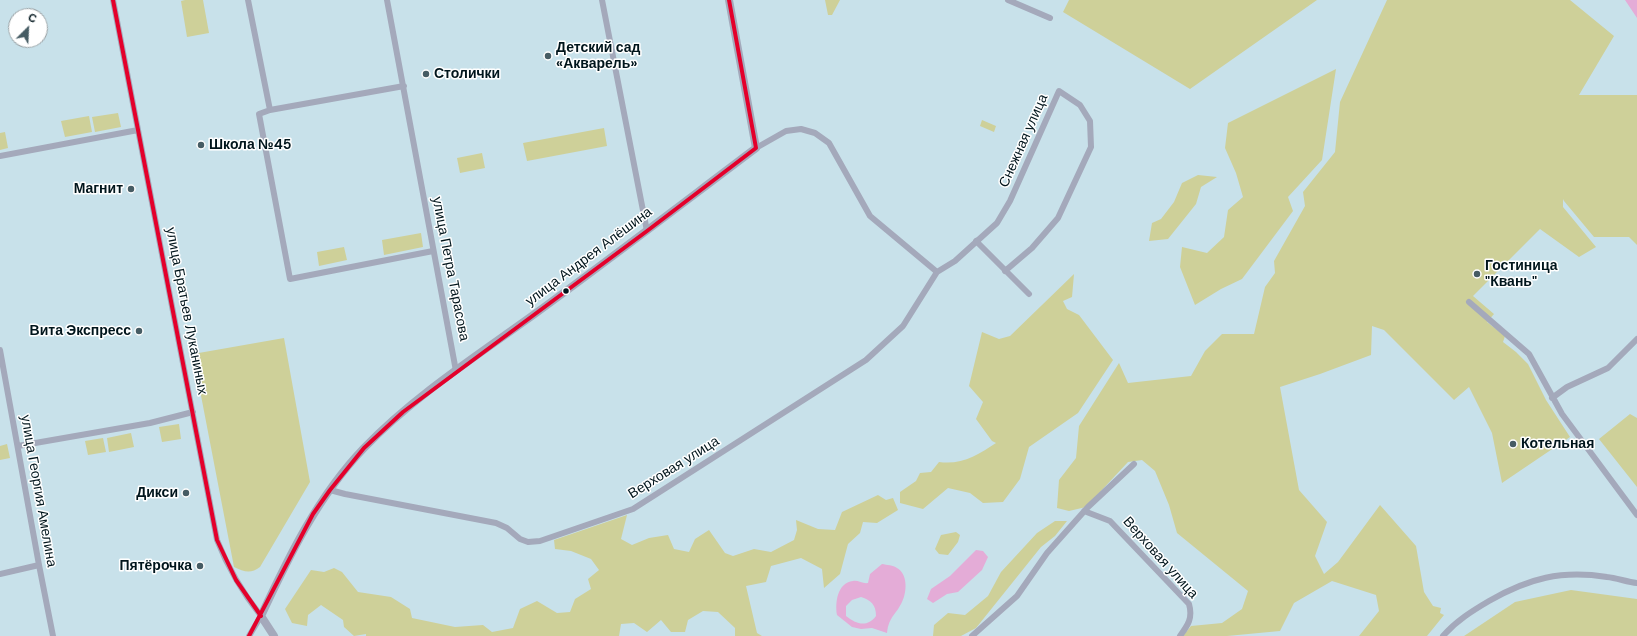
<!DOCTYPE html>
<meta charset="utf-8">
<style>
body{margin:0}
#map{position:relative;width:1637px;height:636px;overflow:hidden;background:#c8e1ea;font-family:"DM Sans",sans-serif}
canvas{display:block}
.north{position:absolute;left:8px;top:8px;width:40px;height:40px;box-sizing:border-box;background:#fff;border:1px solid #99a1a4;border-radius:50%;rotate:24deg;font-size:11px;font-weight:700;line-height:16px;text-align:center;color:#00151c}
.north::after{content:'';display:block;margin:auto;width:14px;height:18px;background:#465c64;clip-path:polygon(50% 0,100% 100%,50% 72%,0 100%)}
</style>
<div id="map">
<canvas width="1637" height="636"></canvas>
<div class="north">С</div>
</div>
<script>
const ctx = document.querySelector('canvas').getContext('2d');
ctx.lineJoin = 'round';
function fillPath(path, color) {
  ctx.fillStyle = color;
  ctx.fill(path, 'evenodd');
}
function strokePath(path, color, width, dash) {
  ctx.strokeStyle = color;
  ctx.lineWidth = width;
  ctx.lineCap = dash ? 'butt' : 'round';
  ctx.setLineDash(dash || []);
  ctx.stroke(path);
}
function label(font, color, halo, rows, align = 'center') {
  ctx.font = font + ' "DM Sans",sans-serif';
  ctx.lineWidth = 3;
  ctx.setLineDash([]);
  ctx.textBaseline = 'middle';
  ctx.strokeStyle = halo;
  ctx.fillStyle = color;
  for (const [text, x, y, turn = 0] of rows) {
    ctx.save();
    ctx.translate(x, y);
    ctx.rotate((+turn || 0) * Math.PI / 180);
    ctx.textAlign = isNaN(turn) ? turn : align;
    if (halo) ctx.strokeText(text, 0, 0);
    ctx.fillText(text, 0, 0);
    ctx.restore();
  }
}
fillPath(new Path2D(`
 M 185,0 L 203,0 L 209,33 L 187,37 L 181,1 Z
 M 825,0 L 840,0 L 832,15 L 828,15 Z
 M 1069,0 L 1317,0 L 1190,89 L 1063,12 Z
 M 1387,0 L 1570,0 L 1614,36 L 1579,95 L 1637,95 L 1637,245 L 1629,237 L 1594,237 L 1564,201 L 1563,199 L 1563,207 L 1596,247 L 1579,257 L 1540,229 L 1473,296 L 1494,314 L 1487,322 L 1505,336 L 1503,342 L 1516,352 L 1528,364 L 1546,400 L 1570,437 L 1502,483 L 1492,433 L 1469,387 L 1454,400 L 1384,330 L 1372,326 L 1371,355 L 1320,374 L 1280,387 L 1299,490 L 1327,522 L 1315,556 L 1324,574 L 1338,562 L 1380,505 L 1416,546 L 1424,592 L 1433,606 L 1441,608 L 1440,613 L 1444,615 L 1427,636 L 1359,636 L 1379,611 L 1376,595 L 1332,581 L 1294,603 L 1280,631 L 1227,636 L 1183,636 L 1191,626 L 1222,623 L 1242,609 L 1248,591 L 1177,533 L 1169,505 L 1155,471 L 1142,460 L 1128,462 L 1086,507 L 1069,511 L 1057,508 L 1059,480 L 1076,458 L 1079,426 L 1119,363 L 1128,383 L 1191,376 L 1205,351 L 1222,334 L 1254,334 L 1265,287 L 1275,273 L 1274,261 L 1305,206 L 1303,192 L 1335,152 L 1340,102 Z
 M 1336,69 L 1322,160 L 1288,197 L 1293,211 L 1242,279 L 1221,289 L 1195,305 L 1180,267 L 1182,247 L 1207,253 L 1224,237 L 1228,210 L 1243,197 L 1236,173 L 1225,148 L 1228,123 Z
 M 118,113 L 121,127 L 95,132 L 92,117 Z
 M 89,116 L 92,132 L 65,137 L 61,121 Z
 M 982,120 L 996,126 L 994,132 L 980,126 Z
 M 604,128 L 607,146 L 527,161 L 523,143 Z
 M 5,132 L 8,148 L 0,150 L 0,133 Z
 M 482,153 L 485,168 L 460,173 L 457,158 Z
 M 1198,175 L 1217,177 L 1201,187 L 1196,204 L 1168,239 L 1149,241 L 1152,223 L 1161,219 L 1174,202 L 1182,183 Z
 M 421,233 L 423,247 L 384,255 L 382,240 Z
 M 344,247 L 347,260 L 319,266 L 317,252 Z
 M 1074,274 L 1072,297 L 1063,301 L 1067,309 L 1079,315 L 1113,360 L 1078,413 L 1029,447 L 1020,479 L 1003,502 L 983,503 L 970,493 L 948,488 L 923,509 L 900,503 L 900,492 L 916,481 L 920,473 L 931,472 L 939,462 C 962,465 978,455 996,443 L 992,441 L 976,419 L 983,402 L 969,386 L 982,332 L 999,339 L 1010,336 Z
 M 284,338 L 310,482 L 260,567 C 251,574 244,572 234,567 L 193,354 Z
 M 1630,414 L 1637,418 L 1637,487 L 1599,439 Z
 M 179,424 L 181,439 L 162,442 L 159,427 Z
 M 131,433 L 134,447 L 109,452 L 107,438 Z
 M 103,438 L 106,452 L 88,455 L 85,441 Z
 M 7,444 L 10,458 L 0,460 L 0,446 Z
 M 878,495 L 886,500 L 893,498 L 898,510 L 877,523 L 863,522 L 860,533 L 848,544 L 840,574 L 824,588 L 822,569 L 801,558 L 771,566 L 766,582 L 746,586 L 757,633 L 762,636 L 735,636 L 735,628 L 718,612 L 703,611 L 688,620 L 685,632 L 671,632 L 661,620 L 647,632 L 634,623 L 621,624 L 619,636 L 366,636 L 366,634 L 354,636 L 344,627 L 343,620 L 321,605 L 308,615 L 307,626 L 292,623 L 285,609 L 311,570 L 324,572 L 334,568 L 342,572 L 358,592 L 391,597 L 410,609 L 412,618 L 455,627 L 483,625 L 492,632 L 513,628 L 520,609 L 537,601 L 557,613 L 570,612 L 575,599 L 591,589 L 588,579 L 599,570 L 591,559 L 571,551 L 555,549 L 554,540 L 627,515 L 621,539 L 632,545 L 649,538 L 668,535 L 674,549 L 689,552 L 695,539 L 709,530 L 725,553 L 733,556 L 754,549 L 771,552 L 794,540 L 797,530 L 796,520 L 818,529 L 835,530 L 842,512 Z
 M 1055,521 L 1067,521 L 1055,536 L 1041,547 L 976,628 L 961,636 L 933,636 L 934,625 L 948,613 L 965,615 L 988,596 L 1001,572 L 1037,533 Z
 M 956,532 L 960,535 L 958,542 L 948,555 L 939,554 L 935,549 L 941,535 Z
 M 1571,590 L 1637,599 L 1637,636 L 1464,636 L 1515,602 Z`), '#ced099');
fillPath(new Path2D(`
 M 1625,0 L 1637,0 L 1637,18 Z
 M 976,550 L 983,551 L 988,557 L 982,570 L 958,592 L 947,594 L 933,603 L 927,599 L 931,589 L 950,576 Z
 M 882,564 C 887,565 893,565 897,568 C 908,574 907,592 902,602 C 896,615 889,616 887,633 L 872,628 L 861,629 L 852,627 L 837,615 C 835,603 837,583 853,581 C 858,580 863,584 868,583 L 870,574 ZM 861,597 C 871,600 876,605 876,616 C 867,628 856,624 846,616 L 846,606 L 852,600 Z`), '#e4acd7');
strokePath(new Path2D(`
 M 113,0 L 217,540 C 228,568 242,592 261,616 L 249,636
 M 248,0 L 270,110
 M 387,0 L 456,371
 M 602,0 L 647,231
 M 1008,0 L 1050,18
 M 404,86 L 270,110 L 259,114 L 290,279 L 433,251
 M 756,148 L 786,131 L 801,129 L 815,133 L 829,143 L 870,216 L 937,272
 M 0,156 L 138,130
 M 976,241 L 1029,294
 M 1469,302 L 1529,354 L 1562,414 L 1637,515
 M 0,350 L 39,565 L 53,636
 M 1552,398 L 1567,387 L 1608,368 L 1637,339
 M 18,446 L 150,423 L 193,412
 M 330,490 L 345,494 L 496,523 L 507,528 L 520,539 L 528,542 L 540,541 L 633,509 L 866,360 L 903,326 L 937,272 L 955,261 L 997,223 L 1010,201 L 1059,91 L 1080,105 L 1090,121 L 1091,147 L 1058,218 L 1032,248 L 1005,271
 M 1084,511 L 1110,521 L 1189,604 C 1193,618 1188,625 1180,636
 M 0,574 L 39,565
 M 972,636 L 1017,596 L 1047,553 L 1088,507 L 1134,464
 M 1443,636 C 1456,621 1472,611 1489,601 C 1529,578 1561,570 1607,577 C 1617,578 1627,582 1637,583`), '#a4a9bb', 6);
strokePath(new Path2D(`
 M 274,636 L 261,616 C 289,556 318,496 364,448 C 414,396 478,355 536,313 C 610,259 683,203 756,148 L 729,0`), '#a4a9bb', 8);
strokePath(new Path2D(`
 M 113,0 L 217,540 L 236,580 L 261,616
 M 249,636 L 313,514 L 330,490 L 364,448 L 403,412 L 647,231 L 756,148 L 729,0`), '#e4002b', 4);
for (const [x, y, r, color] of [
 [548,56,4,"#465c64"],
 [426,74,4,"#465c64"],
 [201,145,4,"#465c64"],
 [131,189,4,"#465c64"],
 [1477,274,4,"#465c64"],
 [566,291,3.5,"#00151c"],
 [139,331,4,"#465c64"],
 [1513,444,4,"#465c64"],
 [186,493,4,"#465c64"],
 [200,566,4,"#465c64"]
]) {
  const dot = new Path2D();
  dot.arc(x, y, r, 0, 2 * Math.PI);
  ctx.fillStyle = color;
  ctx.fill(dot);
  strokePath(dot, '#fff', 1.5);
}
label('bold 14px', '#00151c', '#fff', [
 ["Детский сад",556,48],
 ["«Акварель»",556,64],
 ["Столички",434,74],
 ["Школа №45",209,145],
 ["Магнит",123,189,"right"],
 ["Гостиница",1485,266],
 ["\"Квань\"",1485,282],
 ["Вита Экспресс",131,331,"right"],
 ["Котельная",1521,444],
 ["Дикси",178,493,"right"],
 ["Пятёрочка",192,566,"right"]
], 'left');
label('14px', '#00151c', '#fff', [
 ["Снежная улица",1024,141,-66],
 ["улица Андрея Алёшина",589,257,-37],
 ["улица Петра Тарасова",450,269,79],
 ["улица Братьев Луканиных",186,311,79],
 ["Верховая улица",674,468,-32],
 ["улица Георгия Амелина",38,491,80],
 ["Верховая улица",1160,558,48]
]);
</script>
